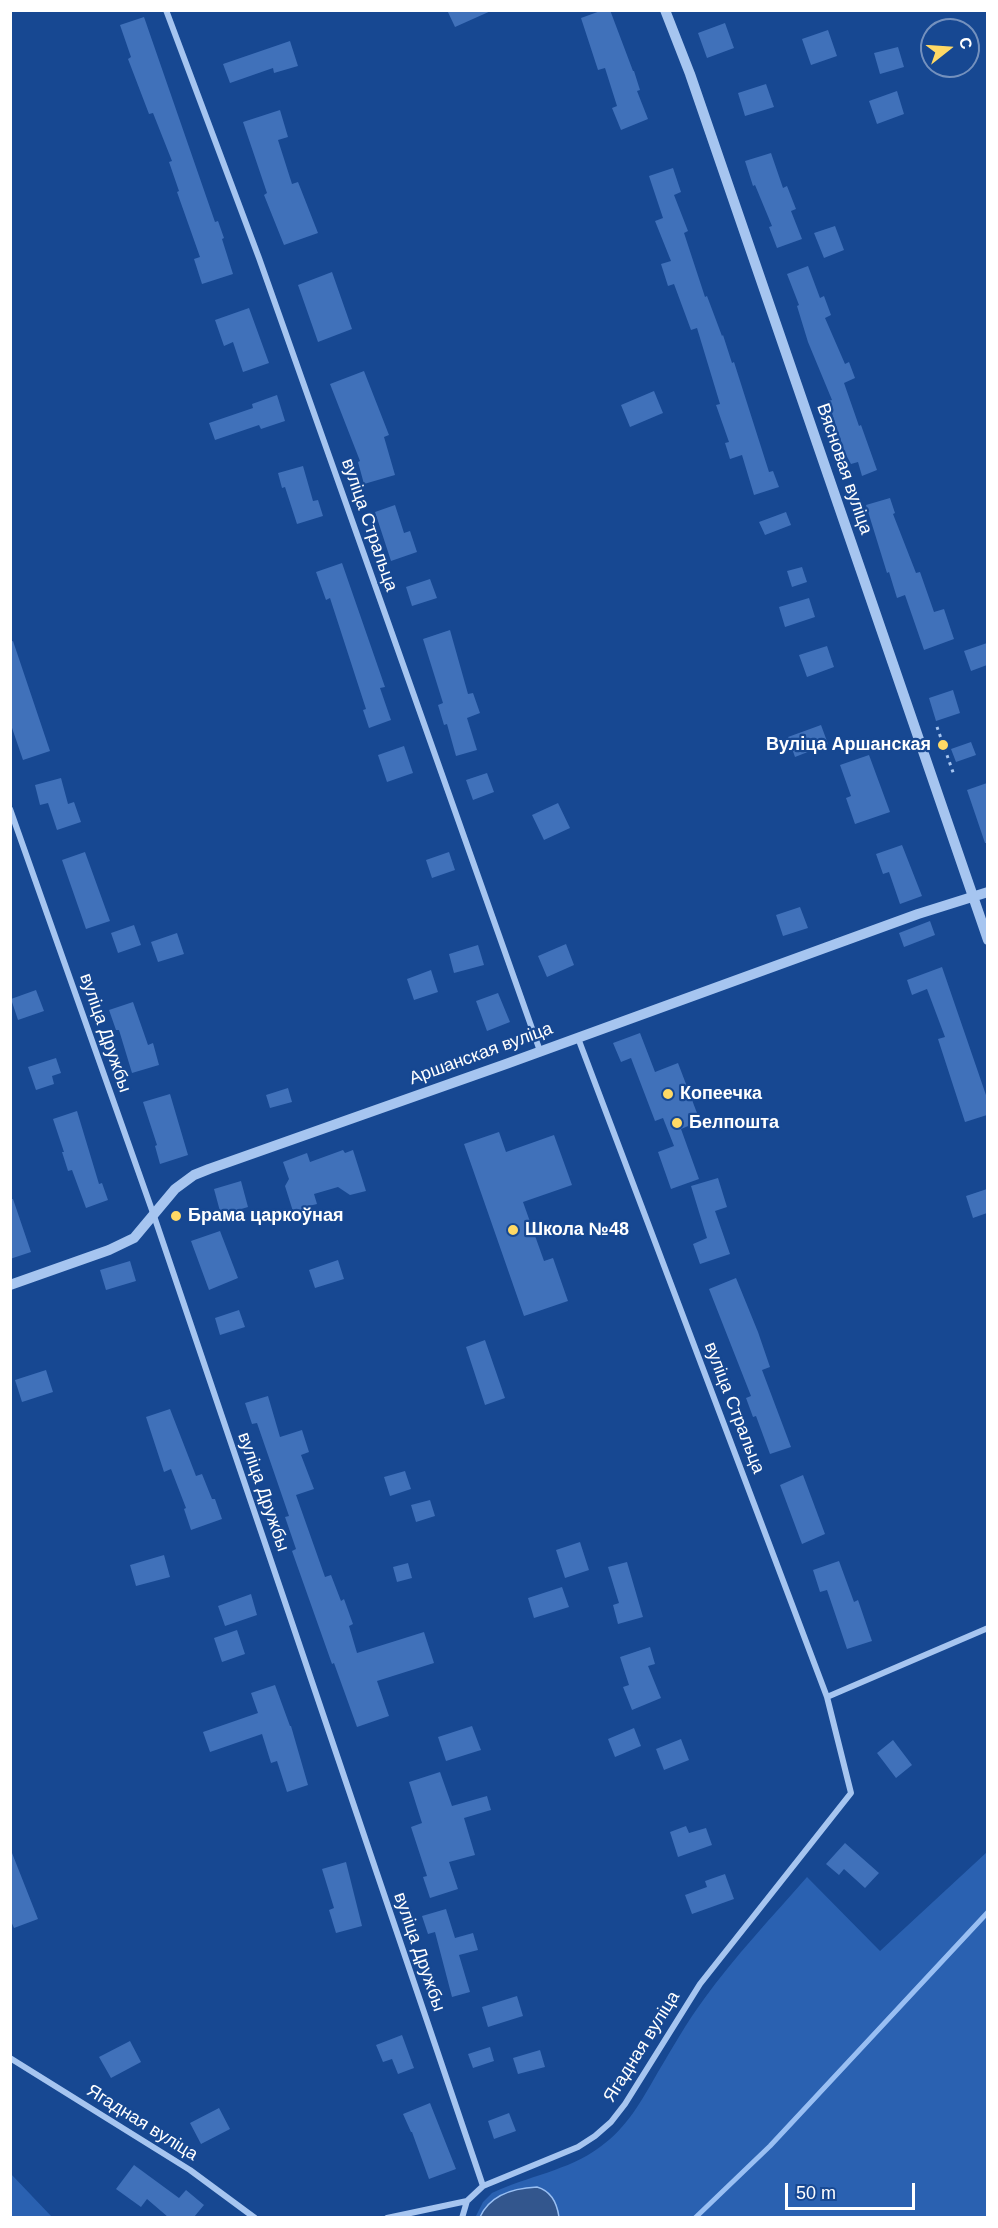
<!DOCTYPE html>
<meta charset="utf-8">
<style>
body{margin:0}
#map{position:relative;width:998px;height:2228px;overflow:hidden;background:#174892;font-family:Arial,sans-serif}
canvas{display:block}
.frame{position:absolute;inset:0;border:12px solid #fff;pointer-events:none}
.north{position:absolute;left:920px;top:18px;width:60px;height:60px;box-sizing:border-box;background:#174892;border:2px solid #7491be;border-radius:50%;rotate:73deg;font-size:16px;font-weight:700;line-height:24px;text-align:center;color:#fff}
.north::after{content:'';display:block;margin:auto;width:21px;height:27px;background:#ffd965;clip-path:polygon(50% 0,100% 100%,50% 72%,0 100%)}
.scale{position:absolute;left:785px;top:2183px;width:130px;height:27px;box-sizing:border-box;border:3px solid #fff;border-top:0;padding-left:8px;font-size:18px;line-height:21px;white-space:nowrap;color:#fff;-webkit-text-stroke:4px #174892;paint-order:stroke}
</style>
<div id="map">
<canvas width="998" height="2228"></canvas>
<div class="frame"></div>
<div class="north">С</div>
<div class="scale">50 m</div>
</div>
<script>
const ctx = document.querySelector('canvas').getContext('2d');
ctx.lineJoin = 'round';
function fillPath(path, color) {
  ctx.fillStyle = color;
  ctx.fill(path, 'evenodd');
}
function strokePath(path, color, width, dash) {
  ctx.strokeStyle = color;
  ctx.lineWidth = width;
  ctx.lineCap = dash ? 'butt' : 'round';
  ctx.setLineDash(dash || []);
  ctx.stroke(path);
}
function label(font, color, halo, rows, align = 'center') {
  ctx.font = font + ' Arial,sans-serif';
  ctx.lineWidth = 4.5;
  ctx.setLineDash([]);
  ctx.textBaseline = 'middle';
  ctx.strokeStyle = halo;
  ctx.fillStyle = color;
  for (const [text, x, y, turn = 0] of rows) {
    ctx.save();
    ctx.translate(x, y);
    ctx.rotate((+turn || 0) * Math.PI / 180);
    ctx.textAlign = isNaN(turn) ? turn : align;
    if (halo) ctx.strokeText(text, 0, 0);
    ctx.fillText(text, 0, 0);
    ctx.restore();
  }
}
fillPath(new Path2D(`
 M 987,1852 L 987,2217 L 475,2218 L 483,2202 L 492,2193 C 527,2176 568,2171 600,2147 C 627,2128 642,2100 658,2072 C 673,2047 687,2022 704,1999 C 735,1956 772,1917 807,1877 L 880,1951 Z
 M 11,2174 L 52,2217 L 11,2217 Z`), '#2a61b1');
const water = new Path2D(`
 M 537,2187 C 551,2191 557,2203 559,2217 L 480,2217 C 490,2195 514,2188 537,2187 Z`);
fillPath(water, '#33568d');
strokePath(water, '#99bff3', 1.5);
strokePath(new Path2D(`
 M 695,2218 L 770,2146 L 988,1912`), '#99bff3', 5);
fillPath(new Path2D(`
 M 447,10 L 493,10 L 455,27 Z
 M 603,10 L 610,10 L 633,71 L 634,71 L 640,90 L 637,91 L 648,119 L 621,130 L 612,108 L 617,106 L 605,68 L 598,70 L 581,18 Z
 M 144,17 L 215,222 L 218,221 L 224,238 L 222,239 L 233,274 L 202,284 L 194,259 L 200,257 L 177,192 L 179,191 L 169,162 L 172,161 L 153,113 L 149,114 L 128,59 L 131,57 L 120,25 Z
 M 725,23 L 734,48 L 707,58 L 698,33 Z
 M 828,30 L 837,56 L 811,65 L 802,39 Z
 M 290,41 L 298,66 L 274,73 L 273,68 L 230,83 L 223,64 Z
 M 898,47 L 904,67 L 880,74 L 874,53 Z
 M 766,84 L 774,107 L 745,116 L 738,93 Z
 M 897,91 L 904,114 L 877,124 L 869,101 Z
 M 280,110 L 288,137 L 278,140 L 292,184 L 298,182 L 318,233 L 284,245 L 264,195 L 267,193 L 243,122 Z
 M 771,153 L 783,188 L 787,186 L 796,209 L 791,211 L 802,239 L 777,248 L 769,227 L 772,226 L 755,185 L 753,186 L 745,161 Z
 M 673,168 L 681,192 L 674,195 L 688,231 L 684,233 L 705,297 L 707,296 L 722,336 L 723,335 L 732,363 L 734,362 L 769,472 L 773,471 L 779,487 L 754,495 L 742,455 L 730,459 L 725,443 L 729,442 L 716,405 L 720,404 L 697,328 L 691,330 L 674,284 L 668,286 L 661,264 L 671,261 L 655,221 L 663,218 L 649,176 Z
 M 835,226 L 844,250 L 824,258 L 814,233 Z
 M 808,266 L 820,298 L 824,296 L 831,315 L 825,318 L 845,364 L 849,362 L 855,378 L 844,383 L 859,426 L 861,425 L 877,470 L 862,476 L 858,462 L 851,464 L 845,453 L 828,401 L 832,400 L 808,342 L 797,306 L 799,305 L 787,274 Z
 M 332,272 L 352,329 L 318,342 L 298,285 Z
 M 249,308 L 269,363 L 243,372 L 233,342 L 224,346 L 215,320 Z
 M 364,371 L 389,435 L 384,437 L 395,475 L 364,484 L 358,462 L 360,461 L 330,384 Z
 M 654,391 L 663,413 L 630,427 L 621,405 Z
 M 277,395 L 285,421 L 261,429 L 259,425 L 215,440 L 209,423 L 253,408 L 252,404 Z
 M 303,466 L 313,501 L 318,500 L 323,516 L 297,524 L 285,487 L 282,488 L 278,473 Z
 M 890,498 L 895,513 L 893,514 L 916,573 L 920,572 L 934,612 L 944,609 L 954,639 L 924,650 L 905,595 L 897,598 L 889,572 L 887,573 L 866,505 Z
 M 395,505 L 404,533 L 410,531 L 417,552 L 391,561 L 375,512 Z
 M 786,512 L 791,525 L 765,535 L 759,522 Z
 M 342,563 L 385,687 L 380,688 L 391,720 L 369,728 L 363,710 L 366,709 L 330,598 L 326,600 L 316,572 Z
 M 802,567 L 807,582 L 792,587 L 787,571 Z
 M 430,579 L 437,598 L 412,606 L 406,587 Z
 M 809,598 L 815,617 L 785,627 L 779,607 Z
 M 450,630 L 468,694 L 473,693 L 480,713 L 467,718 L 477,750 L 456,756 L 447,724 L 444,725 L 438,705 L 443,703 L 423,639 Z
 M 13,641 L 50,751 L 23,760 L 10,722 L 10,642 Z
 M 987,643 L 987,665 L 971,671 L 964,651 Z
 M 827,646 L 834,667 L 807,677 L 799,655 Z
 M 953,690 L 960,713 L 936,721 L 929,698 Z
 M 821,725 L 828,744 L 795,757 L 788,737 Z
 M 971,742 L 976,755 L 956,762 L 951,749 Z
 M 404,746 L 413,773 L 387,782 L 378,755 Z
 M 869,755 L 890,812 L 855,824 L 846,798 L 851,796 L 840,765 Z
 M 487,773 L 494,792 L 473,800 L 466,780 Z
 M 61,778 L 68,804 L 74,802 L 81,822 L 57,830 L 48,803 L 40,805 L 35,785 Z
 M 987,783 L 987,843 L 985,843 L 967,790 Z
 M 558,803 L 570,828 L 544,840 L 532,815 Z
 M 902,845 L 922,896 L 900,904 L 889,872 L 883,874 L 876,854 Z
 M 85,852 L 110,921 L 86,929 L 62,860 Z
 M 449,852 L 455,870 L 432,878 L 426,860 Z
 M 800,907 L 808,928 L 783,936 L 776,915 Z
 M 930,921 L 935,935 L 904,947 L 899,933 Z
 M 134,925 L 141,945 L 118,953 L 111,933 Z
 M 177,933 L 184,954 L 158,962 L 151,942 Z
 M 566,944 L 574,965 L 547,977 L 538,956 Z
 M 478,945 L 484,965 L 454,973 L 449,954 Z
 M 942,967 L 987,1098 L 987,1115 L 965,1122 L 938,1039 L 945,1037 L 927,989 L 912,995 L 907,980 Z
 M 431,970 L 438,992 L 414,1000 L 407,979 Z
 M 36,990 L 44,1011 L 18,1020 L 11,999 Z
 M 498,993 L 510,1022 L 487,1031 L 476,1001 Z
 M 133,1002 L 148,1045 L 153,1043 L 159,1065 L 132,1073 L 119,1030 L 116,1030 L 109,1010 Z
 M 640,1033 L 655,1072 L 678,1063 L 700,1121 L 681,1129 L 699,1179 L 671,1189 L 658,1152 L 674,1146 L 663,1118 L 655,1121 L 631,1058 L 621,1062 L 613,1043 Z
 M 56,1058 L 61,1073 L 52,1076 L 54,1084 L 36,1090 L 28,1067 Z
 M 288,1088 L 292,1102 L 270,1108 L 266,1095 Z
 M 170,1094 L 188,1155 L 160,1164 L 155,1146 L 157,1145 L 143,1102 Z
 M 77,1111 L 99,1184 L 102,1183 L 108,1200 L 86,1208 L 72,1170 L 68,1171 L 62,1152 L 64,1152 L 53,1119 Z
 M 499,1132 L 506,1152 L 554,1135 L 572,1185 L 523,1202 L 544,1261 L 553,1258 L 568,1301 L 524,1316 L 464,1144 Z
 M 343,1150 L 345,1153 L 353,1150 L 366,1191 L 350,1195 L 338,1187 L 314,1194 L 317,1204 L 309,1206 L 312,1216 L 296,1221 L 285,1186 L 289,1179 L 283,1162 L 307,1153 L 310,1162 Z
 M 718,1178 L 727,1207 L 715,1211 L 730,1254 L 700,1264 L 693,1244 L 707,1238 L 691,1186 Z
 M 241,1181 L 248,1207 L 221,1215 L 214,1189 Z
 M 987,1189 L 987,1213 L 973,1218 L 966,1196 Z
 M 10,1199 L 13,1199 L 31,1252 L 10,1259 Z
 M 220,1231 L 238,1278 L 209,1290 L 191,1241 Z
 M 338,1260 L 344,1279 L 315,1288 L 309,1270 Z
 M 130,1261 L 136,1281 L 106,1290 L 100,1270 Z
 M 736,1278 L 758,1332 L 770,1367 L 762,1370 L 791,1447 L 770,1454 L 756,1416 L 753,1417 L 746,1398 L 751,1396 L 709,1289 Z
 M 239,1310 L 245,1327 L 220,1335 L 215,1318 Z
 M 485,1340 L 505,1398 L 485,1405 L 466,1347 Z
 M 46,1370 L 53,1392 L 22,1402 L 15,1380 Z
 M 268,1396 L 280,1437 L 302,1430 L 309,1452 L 301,1455 L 314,1489 L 296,1495 L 325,1577 L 331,1575 L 341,1601 L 344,1599 L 353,1624 L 349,1626 L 357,1653 L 424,1632 L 434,1663 L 377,1681 L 389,1716 L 357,1727 L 334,1663 L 332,1664 L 292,1551 L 296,1549 L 285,1517 L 289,1516 L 257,1423 L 252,1424 L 245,1403 Z
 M 170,1409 L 196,1476 L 202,1474 L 212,1499 L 215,1499 L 222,1519 L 191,1530 L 184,1509 L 186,1508 L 171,1469 L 164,1472 L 146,1417 Z
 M 405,1471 L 411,1489 L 390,1496 L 384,1477 Z
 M 803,1475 L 825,1534 L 802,1544 L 780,1485 Z
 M 430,1500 L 435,1516 L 416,1522 L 411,1505 Z
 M 580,1542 L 589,1570 L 565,1578 L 556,1550 Z
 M 164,1555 L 170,1577 L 136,1586 L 130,1565 Z
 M 839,1561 L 854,1602 L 858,1600 L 872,1641 L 847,1649 L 827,1590 L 820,1592 L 813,1570 Z
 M 627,1562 L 643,1617 L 618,1624 L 613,1605 L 619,1603 L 608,1567 Z
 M 408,1563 L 412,1578 L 397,1582 L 393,1567 Z
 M 562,1587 L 569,1607 L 534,1618 L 528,1598 Z
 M 251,1594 L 257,1615 L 225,1626 L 218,1606 Z
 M 237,1630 L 245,1654 L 222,1662 L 214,1638 Z
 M 650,1647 L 655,1664 L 648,1666 L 661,1698 L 632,1710 L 623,1687 L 629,1685 L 620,1657 Z
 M 275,1685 L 290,1726 L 291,1726 L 308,1785 L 287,1792 L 277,1761 L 271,1763 L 262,1734 L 210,1752 L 203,1732 L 258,1713 L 251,1693 Z
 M 472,1726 L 481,1750 L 446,1761 L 438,1737 Z
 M 634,1728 L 641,1746 L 615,1757 L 608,1739 Z
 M 681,1739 L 689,1760 L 664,1770 L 656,1749 Z
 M 893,1740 L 912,1765 L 896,1778 L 877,1753 Z
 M 440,1772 L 452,1806 L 487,1796 L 491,1810 L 464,1818 L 475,1855 L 449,1862 L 458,1889 L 430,1898 L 423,1877 L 427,1876 L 411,1827 L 422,1823 L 409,1782 Z
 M 686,1826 L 689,1833 L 706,1828 L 712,1845 L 678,1857 L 670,1832 Z
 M 845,1843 L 879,1873 L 865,1888 L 844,1869 L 839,1875 L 826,1864 Z
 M 10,1853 L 12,1853 L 38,1919 L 14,1928 L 10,1919 Z
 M 346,1862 L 362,1926 L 336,1933 L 329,1910 L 334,1908 L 322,1869 Z
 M 725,1874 L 734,1899 L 692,1914 L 685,1895 L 707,1887 L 705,1881 Z
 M 446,1909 L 455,1938 L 473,1933 L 478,1950 L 459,1955 L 470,1992 L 452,1997 L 435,1932 L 428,1934 L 422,1916 Z
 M 517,1996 L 523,2016 L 488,2027 L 482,2007 Z
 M 402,2035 L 414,2068 L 398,2074 L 392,2059 L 383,2062 L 376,2045 Z
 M 130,2041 L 141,2062 L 111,2078 L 99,2057 Z
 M 490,2047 L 494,2061 L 473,2068 L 468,2054 Z
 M 540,2050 L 545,2067 L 518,2074 L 513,2058 Z
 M 430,2103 L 456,2169 L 429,2179 L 412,2132 L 411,2132 L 403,2114 Z
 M 219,2108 L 230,2129 L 201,2144 L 190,2123 Z
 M 509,2113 L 516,2131 L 494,2139 L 488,2121 Z
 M 134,2165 L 179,2198 L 186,2190 L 204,2205 L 194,2217 L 168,2217 L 147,2199 L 141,2207 L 116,2189 Z`), '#4071ba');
strokePath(new Path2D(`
 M 937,727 L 954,775`), '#a6c5f0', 3, [3, 4.5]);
strokePath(new Path2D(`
 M 166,10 L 259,258 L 540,1051
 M 10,809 L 153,1213 L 483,2186
 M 827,1697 L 988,1628
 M 10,2058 L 190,2170 L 255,2218
 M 387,2218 L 467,2201 L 483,2186 L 578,2147 L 595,2136 L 611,2122 L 625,2104 L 700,1984 L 851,1793 L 827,1697 L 578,1038
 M 462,2218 L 467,2201`), '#a6c5f0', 6);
strokePath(new Path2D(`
 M 665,10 L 690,74 L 988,940
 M 10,1285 L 109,1250 L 134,1238 L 175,1189 L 194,1175 L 209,1169 L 506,1064 L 918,914 L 988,892`), '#a6c5f0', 10);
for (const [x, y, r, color] of [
 [943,745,6,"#ffd965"],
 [668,1094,6,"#ffd965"],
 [677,1123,6,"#ffd965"],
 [176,1216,6,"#ffd965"],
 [513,1230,6,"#ffd965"]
]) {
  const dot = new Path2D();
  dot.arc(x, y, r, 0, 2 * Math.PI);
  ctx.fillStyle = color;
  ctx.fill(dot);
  strokePath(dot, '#174892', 2);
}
label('18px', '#fff', '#174892', [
 ["Вясновая вуліца",844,469,71],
 ["вуліца Стральца",369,525,71],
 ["вуліца Дружбы",105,1033,71],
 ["Аршанская вуліца",481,1054,-20],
 ["вуліца Стральца",734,1408,69],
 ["вуліца Дружбы",263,1492,71],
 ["вуліца Дружбы",419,1952,71],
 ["Ягадная вуліца",642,2047,-58],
 ["Ягадная вуліца",142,2123,32]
]);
label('bold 18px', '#fff', '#174892', [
 ["Вуліца Аршанская",931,745,"right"],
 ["Копеечка",680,1094],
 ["Белпошта",689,1123],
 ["Брама царкоўная",188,1216],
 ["Школа №48",525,1230]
], 'left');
</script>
